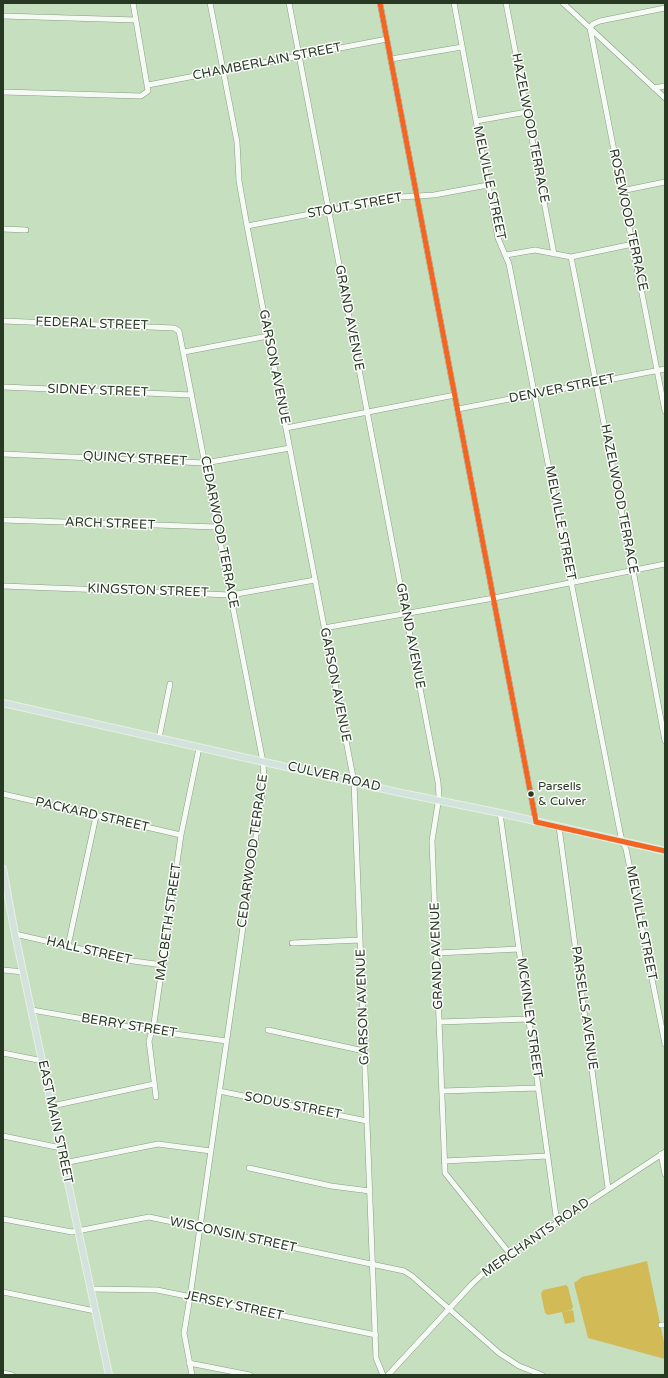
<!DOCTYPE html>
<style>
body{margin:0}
#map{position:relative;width:668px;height:1378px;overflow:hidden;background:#c6dfbf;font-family:"Varela Round",sans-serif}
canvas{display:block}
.frame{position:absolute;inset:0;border:4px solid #273922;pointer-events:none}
</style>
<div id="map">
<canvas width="668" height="1378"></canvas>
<div class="frame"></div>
</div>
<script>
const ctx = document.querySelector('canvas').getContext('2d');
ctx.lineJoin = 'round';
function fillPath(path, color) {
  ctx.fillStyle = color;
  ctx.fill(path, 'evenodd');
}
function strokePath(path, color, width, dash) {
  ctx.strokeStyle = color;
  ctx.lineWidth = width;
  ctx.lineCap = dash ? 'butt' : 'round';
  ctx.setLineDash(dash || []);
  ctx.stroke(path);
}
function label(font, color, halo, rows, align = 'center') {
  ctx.font = font + ' "Varela Round",sans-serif';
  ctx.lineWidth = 3;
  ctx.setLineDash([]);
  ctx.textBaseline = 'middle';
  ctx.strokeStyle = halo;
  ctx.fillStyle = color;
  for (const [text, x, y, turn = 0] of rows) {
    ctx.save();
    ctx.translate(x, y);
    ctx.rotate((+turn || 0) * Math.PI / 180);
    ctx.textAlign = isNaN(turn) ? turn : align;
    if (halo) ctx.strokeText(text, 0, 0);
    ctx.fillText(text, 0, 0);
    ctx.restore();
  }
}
fillPath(new Path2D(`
 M 647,1261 L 665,1347 L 665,1359 L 588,1338 L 574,1283 L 582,1277 Z
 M 566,1285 L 568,1287 L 573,1307 L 571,1310 L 548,1315 L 545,1313 L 541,1294 L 543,1290 Z
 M 573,1310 L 575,1322 L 565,1324 L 562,1312 Z`), '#d2bb56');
const minor = new Path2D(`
 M 210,3 L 237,142 L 239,181 L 247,226 L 354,782 L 376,1358 L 383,1375
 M 289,3 L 438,782 L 439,797 L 432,841 L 445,1173 L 510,1254
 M 380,3 L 536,822
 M 454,3 L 498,238 L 509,264 L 620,832 L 622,841 L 626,849 L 665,1044
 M 506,3 L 554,254
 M 563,3 L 665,98
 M 665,8 L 600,21 L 593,24 L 590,28 C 614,156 641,283 665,411
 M 3,16 L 136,20
 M 391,59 L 462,47
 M 148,85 L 387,39
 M 654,88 L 665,86
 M 3,92 L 141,96 L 148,91 L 133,3
 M 476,121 L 527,112
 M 621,191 L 665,182
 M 247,226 L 400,197 L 434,195 L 488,185
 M 3,229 L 26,230
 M 506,255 L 535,250 L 571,257 L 633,244
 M 571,257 L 633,570 L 665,741
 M 3,321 L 174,328 L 179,331 L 263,762 L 264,780 L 190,1297 L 184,1333 L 192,1375
 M 184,352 L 268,336
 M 3,387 L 192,395
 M 458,409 L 665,369
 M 286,428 L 455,395
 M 3,454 L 205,463 L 290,448
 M 3,520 L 217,527
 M 3,586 L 231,595 L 315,580
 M 324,628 L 494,598 L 665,564
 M 159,738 L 170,684
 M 3,794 L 181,835
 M 500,813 L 557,1223
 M 559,827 L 608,1188
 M 15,934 L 133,961 L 163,965
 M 292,943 L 360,940
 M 68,946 L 96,816
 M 437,953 L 519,949
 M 3,970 L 24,972
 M 32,1010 L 152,1031 L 227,1041
 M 439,1022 L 529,1019
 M 268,1030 L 364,1051
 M 3,1053 L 43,1061
 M 219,1091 L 367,1121
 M 442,1091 L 538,1088
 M 156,1097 L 149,1041 L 154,1023 L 181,835 L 199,748
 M 52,1106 L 154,1084
 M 3,1136 L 61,1148
 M 661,1154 L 665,1174
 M 444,1161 L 548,1156
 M 64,1163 L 158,1144 L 211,1151
 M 249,1168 L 331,1186 L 370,1191
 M 3,1219 L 72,1232 L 149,1217 L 404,1271 L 412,1276 L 499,1353 L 519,1366 L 542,1375
 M 90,1289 L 157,1290 L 376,1335
 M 3,1292 L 95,1311
 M 661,1325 L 665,1325
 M 189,1363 L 250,1375
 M 3,1373 L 12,1375
 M 388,1375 L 472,1284 L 490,1267 L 665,1152`);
const major = new Path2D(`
 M 3,703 L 397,792 L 500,813 L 665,851
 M 3,869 L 15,934 L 109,1375`);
strokePath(minor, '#899c84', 6);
strokePath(major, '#e5f1e2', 8);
strokePath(minor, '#f6faf5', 5);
strokePath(major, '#d4e2de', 6);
strokePath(new Path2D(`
 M 380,3 L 536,822
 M 536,822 L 665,851`), '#f26522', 5);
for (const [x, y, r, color] of [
 [531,794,3.5,"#273922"]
]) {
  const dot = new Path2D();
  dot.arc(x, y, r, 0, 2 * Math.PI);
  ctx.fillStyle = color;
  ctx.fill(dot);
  strokePath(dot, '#fdfdfd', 1.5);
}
label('12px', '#273922', '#fdfdfd', [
 ["Parsells",538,787],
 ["& Culver",538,802]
], 'left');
label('13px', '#273922', '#fdfdfd', [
 ["CHAMBERLAIN STREET",267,62,-11],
 ["HAZELWOOD TERRACE",530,128,79],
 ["MELVILLE STREET",489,183,78],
 ["STOUT STREET",355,206,-10],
 ["ROSEWOOD TERRACE",628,220,78],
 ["GRAND AVENUE",349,318,79],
 ["FEDERAL STREET",92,324,2],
 ["GARSON AVENUE",274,367,79],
 ["DENVER STREET",562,389,-11],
 ["SIDNEY STREET",98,391,2],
 ["QUINCY STREET",135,459,3],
 ["HAZELWOOD TERRACE",619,499,79],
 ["MELVILLE STREET",560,523,79],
 ["ARCH STREET",110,524,2],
 ["CEDARWOOD TERRACE",219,532,79],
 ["KINGSTON STREET",148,591,2],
 ["GRAND AVENUE",410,636,79],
 ["GARSON AVENUE",335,685,79],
 ["CULVER ROAD",334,777,13],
 ["PACKARD STREET",92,815,13],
 ["CEDARWOOD TERRACE",253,851,-82],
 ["MACBETH STREET",169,922,-82],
 ["MELVILLE STREET",641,923,79],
 ["HALL STREET",89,951,13],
 ["GRAND AVENUE",437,956,-92],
 ["GARSON AVENUE",363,1007,-92],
 ["PARSELLS AVENUE",584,1008,82],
 ["MCKINLEY STREET",529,1018,82],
 ["BERRY STREET",129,1026,9],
 ["SODUS STREET",293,1106,11],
 ["EAST MAIN STREET",55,1122,78],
 ["WISCONSIN STREET",233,1235,12],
 ["MERCHANTS ROAD",536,1238,-35],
 ["JERSEY STREET",234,1306,12]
]);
</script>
